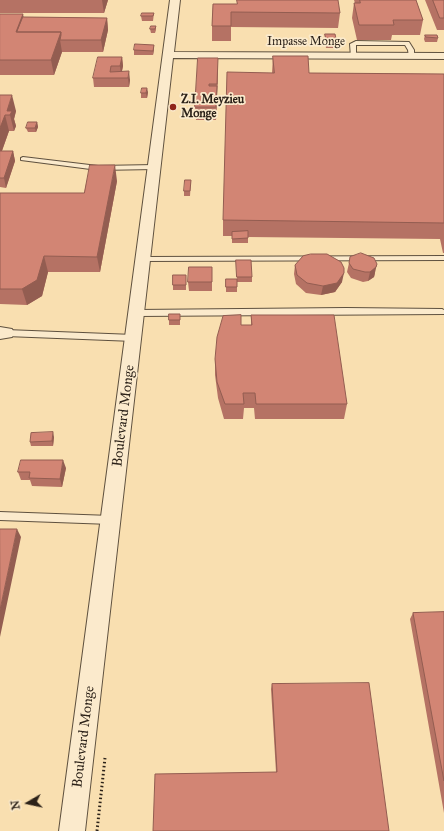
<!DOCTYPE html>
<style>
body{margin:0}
#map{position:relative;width:444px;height:831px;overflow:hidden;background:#f9dfb0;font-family:"IM FELL Great Primer",serif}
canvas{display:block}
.north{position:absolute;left:8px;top:783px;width:40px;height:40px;-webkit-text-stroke:3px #fbeacc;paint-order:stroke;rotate:261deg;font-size:11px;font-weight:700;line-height:16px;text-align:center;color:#2c2219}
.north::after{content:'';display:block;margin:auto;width:14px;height:18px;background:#2c2219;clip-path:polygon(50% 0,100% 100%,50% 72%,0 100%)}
</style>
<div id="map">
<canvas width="444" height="831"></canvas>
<div class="north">N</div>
</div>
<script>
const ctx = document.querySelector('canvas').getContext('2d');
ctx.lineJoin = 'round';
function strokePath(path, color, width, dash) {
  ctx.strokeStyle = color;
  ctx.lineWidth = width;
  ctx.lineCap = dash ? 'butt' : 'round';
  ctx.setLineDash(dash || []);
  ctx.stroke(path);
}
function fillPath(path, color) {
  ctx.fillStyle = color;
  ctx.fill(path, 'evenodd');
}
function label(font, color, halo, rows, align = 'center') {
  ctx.font = font + ' "IM FELL Great Primer",serif';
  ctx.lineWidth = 3.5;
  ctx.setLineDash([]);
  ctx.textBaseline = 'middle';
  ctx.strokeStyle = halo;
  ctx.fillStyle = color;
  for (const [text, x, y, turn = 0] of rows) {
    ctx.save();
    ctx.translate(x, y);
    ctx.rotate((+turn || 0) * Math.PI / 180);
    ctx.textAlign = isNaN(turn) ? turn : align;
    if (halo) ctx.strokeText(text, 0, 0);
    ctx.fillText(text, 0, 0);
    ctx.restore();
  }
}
const service = new Path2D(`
 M 356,41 L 409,42 L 414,50 L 414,56 L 409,57 L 408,50 L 405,45 L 356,45 L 356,56 L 351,57 L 350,44 Z
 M 23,157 L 98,166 L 155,165 L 158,167 L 155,169 L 98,170 L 21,160 L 21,158 Z
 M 444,256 L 444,260 L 144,261 L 140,259 L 144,257 Z
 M 346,308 L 442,309 L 444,310 L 444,314 L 137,316 L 133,313 L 137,310 Z
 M 6,330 L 134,335 L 138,338 L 134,341 L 6,336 L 2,333 Z
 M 0,512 L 111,516 L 115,517 L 116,520 L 115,523 L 111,524 L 0,520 Z`);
const minor = new Path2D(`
 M 170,0 L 180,0 L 174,52 L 444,53 L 444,59 L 173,58 L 85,831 L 59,831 Z
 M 0,327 L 12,329 L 14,333 L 12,337 L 0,339 Z`);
strokePath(service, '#5f513f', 2);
strokePath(minor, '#5f513f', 2);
strokePath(new Path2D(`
 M 97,831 L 105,758`), '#2c2219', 3, [1.5, 2.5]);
fillPath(service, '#fbeacc');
fillPath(minor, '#fbeacc');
fillPath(new Path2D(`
 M 0,0 L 108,0 L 104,13 L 0,13 Z
 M 354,0 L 416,0 L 423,20 L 420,35 L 392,35 L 391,40 L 357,40 L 352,18 L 354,3 L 355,3 Z
 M 425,0 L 444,0 L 444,30 L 437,30 Z
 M 213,4 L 340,13 L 338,28 L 231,27 L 231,41 L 212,41 L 212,26 Z
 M 154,13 L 153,21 L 142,21 L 141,16 Z
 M 0,14 L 23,14 L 23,17 L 107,18 L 108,30 L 103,52 L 62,52 L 54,75 L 0,75 Z
 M 156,26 L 156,30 L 155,33 L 151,33 L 150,29 Z
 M 325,34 L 337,43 L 336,48 L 326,48 L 325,39 Z
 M 425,35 L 438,38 L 437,42 L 425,42 L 424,39 Z
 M 154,45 L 154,49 L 153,55 L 134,55 L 134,50 Z
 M 273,56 L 309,73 L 444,74 L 444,253 L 443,253 L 440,239 L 248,237 L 248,243 L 232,243 L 232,236 L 223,236 L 223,220 L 272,73 Z
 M 122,57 L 123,66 L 122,71 L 130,80 L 129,87 L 94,87 L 93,78 Z
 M 198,58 L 218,71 L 216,120 L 196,120 L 195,107 Z
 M 148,92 L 147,98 L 141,98 L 141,93 Z
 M 0,95 L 16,111 L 14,119 L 16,126 L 14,131 L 9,131 L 2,151 L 13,151 L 15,161 L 6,188 L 0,187 Z
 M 37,122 L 38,127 L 36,132 L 28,132 L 26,128 Z
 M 191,180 L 190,196 L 184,196 L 184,191 Z
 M 117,181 L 100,272 L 48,272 L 42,296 L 27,305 L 0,304 L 0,193 L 84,193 Z
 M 236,260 L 252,277 L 252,282 L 237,282 L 237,292 L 226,292 L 226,279 L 237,279 Z
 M 349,263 L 375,273 L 374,277 L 368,281 L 363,282 L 351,278 L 347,272 Z
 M 295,265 L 342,282 L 335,292 L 321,295 L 306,293 L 296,284 L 294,274 Z
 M 212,267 L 212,291 L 189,291 L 188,282 Z
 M 186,280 L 186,290 L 173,290 L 173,285 Z
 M 251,315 L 347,404 L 344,419 L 255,419 L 254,408 L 244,408 L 243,419 L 224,419 L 218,398 L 215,375 L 215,359 L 241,325 L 251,325 Z
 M 180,319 L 180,325 L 169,325 L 169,320 Z
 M 54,437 L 53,446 L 31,446 L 30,442 Z
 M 66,468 L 62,487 L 32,486 L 30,480 L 21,480 L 18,472 Z
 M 444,612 L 444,813 L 410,619 L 413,613 Z
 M 272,684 L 389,831 L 276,772 L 271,689 Z`), '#b57264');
fillPath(new Path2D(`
 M 102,0 L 108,0 L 104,13 Z
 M 23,14 L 26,29 L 24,35 L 16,32 Z
 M 107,18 L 108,30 L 103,52 L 101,40 Z
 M 61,32 L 62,40 L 60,40 L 62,52 L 54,75 L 51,60 Z
 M 154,45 L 154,49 L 153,55 L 153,51 Z
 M 122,57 L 123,66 L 121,75 L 120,66 Z
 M 218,58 L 218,71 L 217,96 L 217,84 Z
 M 129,71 L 130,80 L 129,87 L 128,78 Z
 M 217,86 L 217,99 L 216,120 L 216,107 Z
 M 147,88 L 148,92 L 147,98 L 146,93 Z
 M 12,95 L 16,111 L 14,119 L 16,126 L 14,131 L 10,115 L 7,111 Z
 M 5,115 L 9,131 L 0,156 L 0,128 Z
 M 37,122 L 38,127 L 36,132 L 35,128 Z
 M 13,151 L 15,161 L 6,188 L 4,178 Z
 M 115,165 L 117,181 L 100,272 L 97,257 Z
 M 44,256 L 48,272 L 42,296 L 27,305 L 22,289 Z
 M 377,264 L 374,277 L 368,281 L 370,272 Z
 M 344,273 L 342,282 L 335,292 L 321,295 L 323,286 Z
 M 53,432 L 54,437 L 53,446 L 52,441 Z
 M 63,460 L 66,468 L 62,487 L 60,479 Z
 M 17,529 L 21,537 L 0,637 L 0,610 Z`), '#935d51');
const building = new Path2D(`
 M 237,0 L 338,0 L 340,13 L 231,12 L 231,26 L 212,26 L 213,4 L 237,4 Z
 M 360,0 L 416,0 L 423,20 L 393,20 L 394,25 L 359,25 L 354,3 L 360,3 Z
 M 433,0 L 444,0 L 444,18 L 440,18 Z
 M 142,13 L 154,13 L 153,16 L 141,16 Z
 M 0,14 L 23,14 L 16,32 L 61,32 L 51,60 L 0,60 Z
 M 23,17 L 107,18 L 101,40 L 60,40 L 61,35 L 61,32 L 17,32 Z
 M 151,26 L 156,26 L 155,29 L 150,29 Z
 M 325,34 L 335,34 L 337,43 L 327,43 Z
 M 425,35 L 437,35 L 438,38 L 426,37 Z
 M 135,44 L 154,45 L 153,51 L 134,50 Z
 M 273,56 L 308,56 L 309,73 L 444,74 L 444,223 L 223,220 L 227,72 L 274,73 Z
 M 98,57 L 122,57 L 120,66 L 111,66 L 110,72 L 129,71 L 128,78 L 93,78 Z
 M 198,58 L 218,58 L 217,84 L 209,84 L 209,86 L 217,86 L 216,107 L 195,107 Z
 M 142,88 L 147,88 L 146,93 L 141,93 Z
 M 0,95 L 12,95 L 7,111 L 12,111 L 10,115 L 5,115 L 0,128 Z
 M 28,122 L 37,122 L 35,128 L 26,128 Z
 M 0,151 L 13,151 L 4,178 L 0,178 Z
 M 90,165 L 115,165 L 97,257 L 44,256 L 37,280 L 22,289 L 0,289 L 0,193 L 84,193 Z
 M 185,180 L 191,180 L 190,191 L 184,191 Z
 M 248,231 L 248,238 L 232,239 L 232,232 Z
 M 361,253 L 374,258 L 377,264 L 376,267 L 370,272 L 365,272 L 353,269 L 349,263 L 350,257 Z
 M 311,254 L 327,254 L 341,262 L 344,268 L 344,273 L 337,283 L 323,286 L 307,283 L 297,275 L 295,265 L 303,256 Z
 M 236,260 L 251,260 L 252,277 L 237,277 Z
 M 189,267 L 212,267 L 212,282 L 188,282 Z
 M 173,275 L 186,275 L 186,285 L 173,285 Z
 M 226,279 L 237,279 L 237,287 L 226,287 Z
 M 169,314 L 180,314 L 180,320 L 169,320 Z
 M 241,315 L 241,325 L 252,325 L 251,315 L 334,315 L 347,404 L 256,404 L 255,393 L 243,393 L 244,404 L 225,404 L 217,382 L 215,359 L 217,337 L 223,316 Z
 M 53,432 L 52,441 L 30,442 L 31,433 Z
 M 21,460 L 63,460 L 60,479 L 29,478 L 30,472 L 18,472 Z
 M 0,529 L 17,529 L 0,610 Z
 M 444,612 L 444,781 L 413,613 Z
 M 369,683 L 389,831 L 153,831 L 155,774 L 277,772 L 272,684 Z`);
fillPath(building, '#d28574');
strokePath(building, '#935d51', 1);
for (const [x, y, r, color] of [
 [173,107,4,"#8f2418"]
]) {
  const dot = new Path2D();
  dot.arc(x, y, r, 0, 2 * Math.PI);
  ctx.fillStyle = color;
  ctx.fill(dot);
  strokePath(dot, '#fbeacc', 1.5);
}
label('12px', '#2c2219', '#fbeacc', [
 ["Impasse Monge",306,42]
]);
label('bold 12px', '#2c2219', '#fbeacc', [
 ["Z.I. Meyzieu",181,100],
 ["Monge",181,114]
], 'left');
label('14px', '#2c2219', '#fbeacc', [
 ["Boulevard Monge",124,416,-83],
 ["Boulevard Monge",84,737,-83]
]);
</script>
